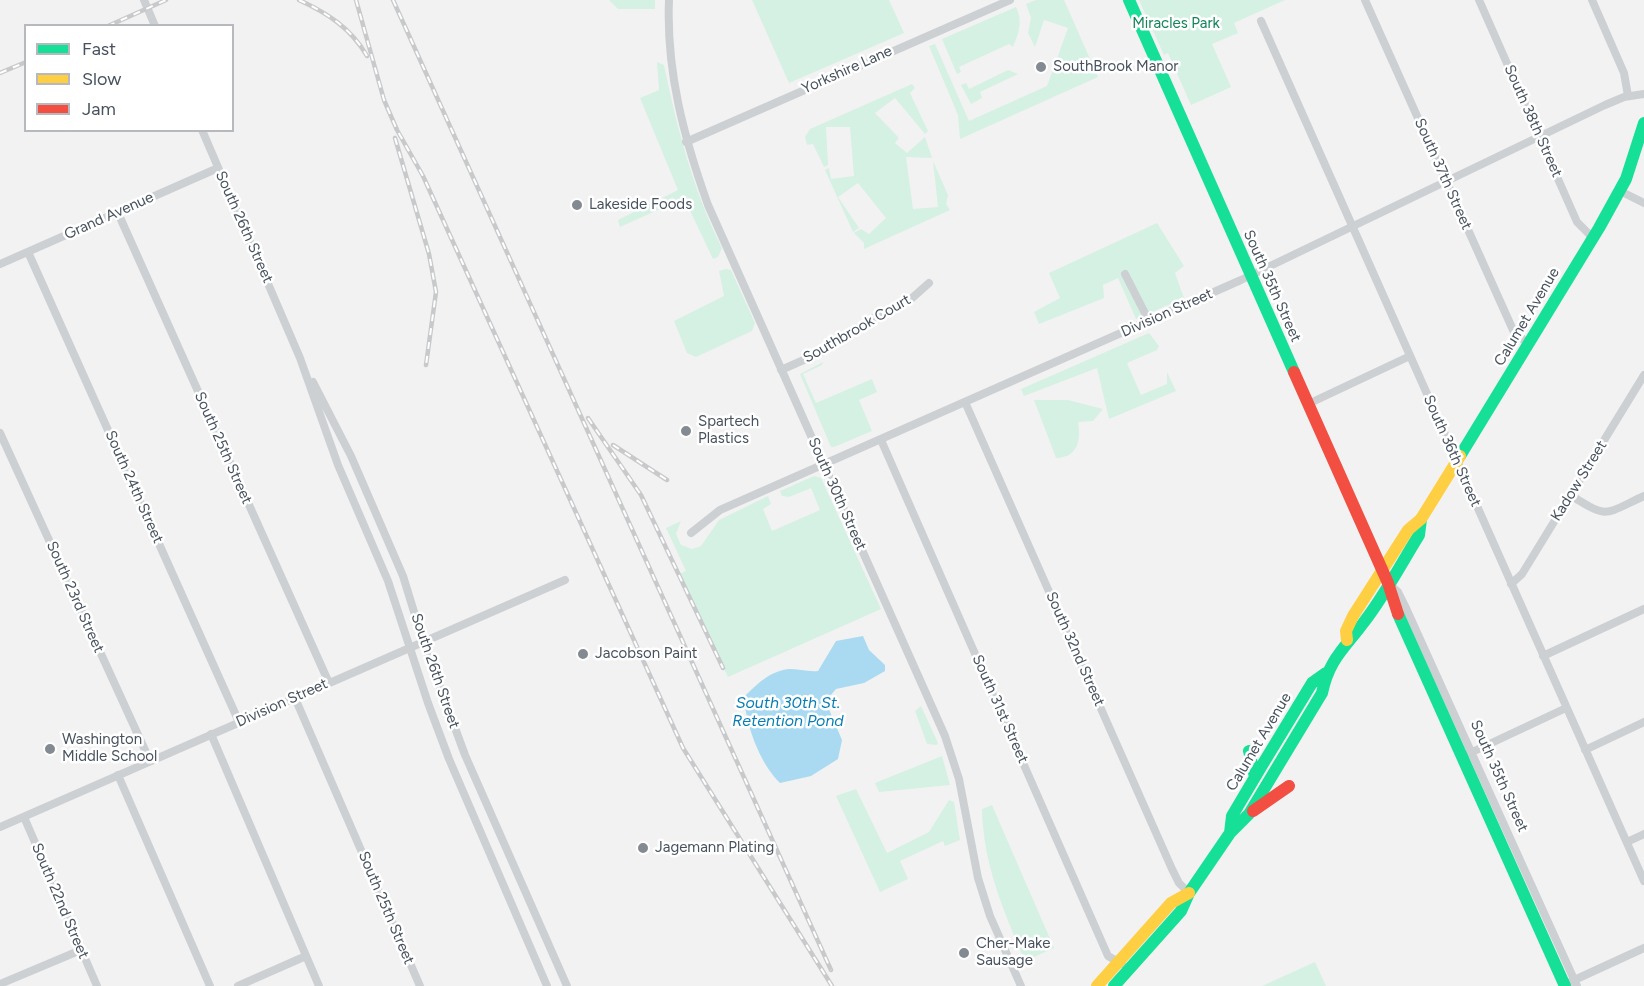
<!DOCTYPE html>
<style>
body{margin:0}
#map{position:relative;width:1644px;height:986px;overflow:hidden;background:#f2f2f2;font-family:Figtree,sans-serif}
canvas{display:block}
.legend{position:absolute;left:24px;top:24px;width:210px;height:108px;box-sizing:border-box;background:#fff;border:2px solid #b6babf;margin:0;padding:8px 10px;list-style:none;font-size:18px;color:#48525f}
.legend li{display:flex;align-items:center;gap:12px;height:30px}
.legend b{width:30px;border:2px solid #b6babf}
</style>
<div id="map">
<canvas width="1644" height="986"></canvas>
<ul class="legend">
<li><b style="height:8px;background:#16e098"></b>Fast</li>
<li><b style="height:8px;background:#ffcf43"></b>Slow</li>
<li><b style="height:8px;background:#f24e42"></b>Jam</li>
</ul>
</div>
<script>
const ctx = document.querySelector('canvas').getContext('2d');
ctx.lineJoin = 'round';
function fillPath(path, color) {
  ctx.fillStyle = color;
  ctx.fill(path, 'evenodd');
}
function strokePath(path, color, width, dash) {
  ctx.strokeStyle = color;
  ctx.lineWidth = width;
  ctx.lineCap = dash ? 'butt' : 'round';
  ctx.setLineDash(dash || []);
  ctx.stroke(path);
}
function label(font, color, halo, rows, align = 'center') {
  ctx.font = font + ' Figtree,sans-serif';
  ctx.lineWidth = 5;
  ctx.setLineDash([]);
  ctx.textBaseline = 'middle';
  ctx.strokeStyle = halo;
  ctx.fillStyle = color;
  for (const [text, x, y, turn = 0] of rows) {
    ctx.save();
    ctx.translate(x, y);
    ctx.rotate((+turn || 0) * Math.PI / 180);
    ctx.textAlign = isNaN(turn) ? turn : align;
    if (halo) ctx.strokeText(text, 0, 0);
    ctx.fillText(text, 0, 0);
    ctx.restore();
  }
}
fillPath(new Path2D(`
 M 609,0 L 655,0 L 655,9 L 618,9 Z
 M 752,0 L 889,0 L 904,33 L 789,83 Z
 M 1036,0 L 1064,0 L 1098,77 L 960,139 L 958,115 L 929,46 L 935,44 L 969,121 L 1047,86 L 1068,28 L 1044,20 L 1035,47 L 1028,33 L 1031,18 L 1026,4 Z
 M 1139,0 L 1285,0 L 1234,23 L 1238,33 L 1212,44 L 1231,87 L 1191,105 L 1168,53 L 1164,55 Z
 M 1016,7 C 1023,22 1019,32 1013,47 L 1009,44 L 959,67 L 961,72 L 957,74 L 942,39 Z
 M 657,62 L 664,65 C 677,128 693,190 722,248 L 718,257 L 713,259 L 684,198 L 620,227 L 618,220 L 678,190 L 640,98 L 659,90 Z
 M 1008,70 L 1018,74 L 980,92 L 982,98 L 971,104 L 961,85 L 966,83 L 969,89 Z
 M 912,84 L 915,88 L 910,93 L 928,131 L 925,134 L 895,98 L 875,113 L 899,138 L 895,143 L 907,153 L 925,137 L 932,158 L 906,157 L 913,209 L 938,207 L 933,161 L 948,195 L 946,204 L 950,210 L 864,249 L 864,243 L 854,233 L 861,229 L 869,234 L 886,218 L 858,183 L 838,197 L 859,228 L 853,232 L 825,170 L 829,168 L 831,179 L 854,176 L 850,127 L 826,127 L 828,165 L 824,167 L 813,144 L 807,145 L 805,137 L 810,129 Z
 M 1157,223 L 1184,266 L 1175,273 L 1184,298 L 1136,319 L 1118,278 L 1103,285 L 1104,298 L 1039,324 L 1034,312 L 1060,298 L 1049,273 Z
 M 726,269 L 731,270 L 755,323 L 752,331 L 696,357 L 687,353 L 674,321 L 724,296 L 719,271 Z
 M 1149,333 L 1159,346 L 1157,350 L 1127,363 L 1141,395 L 1167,384 L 1167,372 L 1176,391 L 1109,419 L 1097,368 L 1024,396 L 1021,389 Z
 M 823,362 L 822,365 L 803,374 L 816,403 L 872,379 L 877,392 L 859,400 L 872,431 L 834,447 L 831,447 L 800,374 Z
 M 1034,400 L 1068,400 L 1103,409 L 1093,421 L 1078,422 C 1081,441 1078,457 1056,458 Z
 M 814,476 L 821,478 L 881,609 L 728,677 L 679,574 L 686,571 L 666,528 L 681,521 L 676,534 L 681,545 L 692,549 L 701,546 L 719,520 L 768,496 L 771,504 L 763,509 L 772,531 L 820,510 L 811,488 L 789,497 L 782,496 L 780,491 Z
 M 921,706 L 938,743 L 937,745 L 927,744 L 915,711 Z
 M 942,756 L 950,785 L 879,792 L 875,783 Z
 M 856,789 L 887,853 L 929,832 L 949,800 L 954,802 L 960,840 L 945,846 L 943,841 L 900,861 L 908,879 L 880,892 L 836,796 Z
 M 992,805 L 1054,948 L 1025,961 C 1004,913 983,863 982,809 Z
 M 1315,962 L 1326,986 L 1262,986 Z`), '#d5f1e3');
fillPath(new Path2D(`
 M 863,636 L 869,650 L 885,665 L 885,671 L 864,683 L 836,689 L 830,696 L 828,707 L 842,740 L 838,759 L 811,776 L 780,783 C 759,762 746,725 744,697 C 757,684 770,671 789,669 C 798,669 808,672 818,671 L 836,641 Z`), '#a9daf1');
strokePath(new Path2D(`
 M 144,0 L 155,26
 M 669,0 C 666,71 684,138 708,205 L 945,736 L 959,779 L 978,878 L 990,916 L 1021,986
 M 1365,0 L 1513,330 L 1528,344
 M 1479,0 L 1577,222 L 1593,238
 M 1592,0 L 1624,73 L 1628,96
 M 1261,21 L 1644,881
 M 202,130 L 300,358 L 338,465 L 388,581 L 428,703 L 449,759 L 547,986
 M 686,142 L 1010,0
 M 1620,191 L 1644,203
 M 118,213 L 329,683
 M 28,252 L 239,722
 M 0,264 L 218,168
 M 1125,274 L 1149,321
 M 781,370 L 824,351 L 870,320 L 911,299 L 929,283
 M 313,382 L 351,456 L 403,576 L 423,641 L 465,755 L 567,986
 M 965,402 L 1172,869 L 1179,883 L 1189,893
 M 1308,404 L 1410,356
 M 0,433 L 150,761
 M 881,440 L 1108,956 L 1122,964
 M 1570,495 C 1609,519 1603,515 1644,496
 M 691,533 L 720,510 L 1241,280 L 1605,105 L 1624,97 L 1644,94
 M 1388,583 L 1398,592 L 1405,606 L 1577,986
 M 1511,584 L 1522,574 L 1644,375
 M 1543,656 L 1644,609
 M 295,698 L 420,986
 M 211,734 L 319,986
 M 1585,750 L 1644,722
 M 1468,754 L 1566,708
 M 118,775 L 210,986
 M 24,817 L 97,986
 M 0,827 L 565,580
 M 1627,842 L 1644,834
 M 1570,982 L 1644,948
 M 0,984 L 81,950
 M 238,986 L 306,956`), '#cdd0d3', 8);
strokePath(new Path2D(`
 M 1129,0 L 1294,372
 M 1460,456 L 1599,228 L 1626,179 L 1644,123
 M 1398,614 L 1565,986
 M 1249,751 L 1255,777
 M 1230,833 L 1232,816 L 1261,767 L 1312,683 L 1326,673
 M 1114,986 L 1181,911 L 1189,893 L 1230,833 L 1249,814 L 1322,693 C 1329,659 1345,648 1364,622 C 1385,595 1401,564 1419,535 L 1421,519`), '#16e098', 12);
strokePath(new Path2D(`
 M 1347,640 L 1346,631 L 1353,616 L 1408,530 L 1421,519 L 1460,456
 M 1097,986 L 1171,903 L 1189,893`), '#ffcf43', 12);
strokePath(new Path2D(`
 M 1294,372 L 1388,583 L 1398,614
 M 1253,811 L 1289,786`), '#f24e42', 12);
const rail = new Path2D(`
 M 299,0 C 327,13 351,28 367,56
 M 356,0 L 384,100 L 397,130 L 423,176 L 683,748 L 832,986
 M 393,0 L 831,970
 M 108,26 L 166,0
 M 0,73 L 26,62
 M 395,138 L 429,254 L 436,292 L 426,365
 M 588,418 L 641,495 L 723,668
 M 613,445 L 667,480`);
strokePath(rail, '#c8c9cb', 4.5);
strokePath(rail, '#fff', 2, [7]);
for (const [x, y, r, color] of [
 [1041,67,6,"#848a92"],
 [577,205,6,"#848a92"],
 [686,431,6,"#848a92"],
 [583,654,6,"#848a92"],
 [50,749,6,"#848a92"],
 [643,848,6,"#848a92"],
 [964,953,6,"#848a92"]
]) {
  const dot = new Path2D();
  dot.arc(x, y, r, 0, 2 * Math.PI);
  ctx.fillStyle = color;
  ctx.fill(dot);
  strokePath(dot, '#fff', 2);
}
label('15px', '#148558', '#fff', [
 ["Miracles Park",1176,24]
]);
label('15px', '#48525f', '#fff', [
 ["SouthBrook Manor",1053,67],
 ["Lakeside Foods",589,205],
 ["Spartech",698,422],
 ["Plastics",698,439],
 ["Jacobson Paint",595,654],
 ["Washington",62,740],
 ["Middle School",62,757],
 ["Jagemann Plating",655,848],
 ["Cher-Make",976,944],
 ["Sausage",976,961]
], 'left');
label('15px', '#48525f', '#fff', [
 ["Yorkshire Lane",847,70,-24],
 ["South 38th Street",1533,121,66],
 ["South 37th Street",1443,174,66],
 ["Grand Avenue",109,216,-24],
 ["South 26th Street",244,227,66],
 ["South 35th Street",1272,286,66],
 ["Division Street",1167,313,-24],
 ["Calumet Avenue",1527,317,-59],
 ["Southbrook Court",857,329,-30],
 ["South 25th Street",223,448,66],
 ["South 36th Street",1452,451,66],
 ["Kadow Street",1579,481,-58],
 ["South 24th Street",134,487,66],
 ["South 30th Street",837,494,66],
 ["South 23rd Street",75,597,66],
 ["South 32nd Street",1075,649,66],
 ["South 26th Street",435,671,71],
 ["Division Street",282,703,-24],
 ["South 31st Street",1000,709,66],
 ["Calumet Avenue",1259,742,-59],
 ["South 35th Street",1499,776,66],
 ["South 22nd Street",60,901,67],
 ["South 25th Street",386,908,67]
]);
label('italic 16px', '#077db3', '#fff', [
 ["South 30th St.",788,703],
 ["Retention Pond",788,721]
]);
</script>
